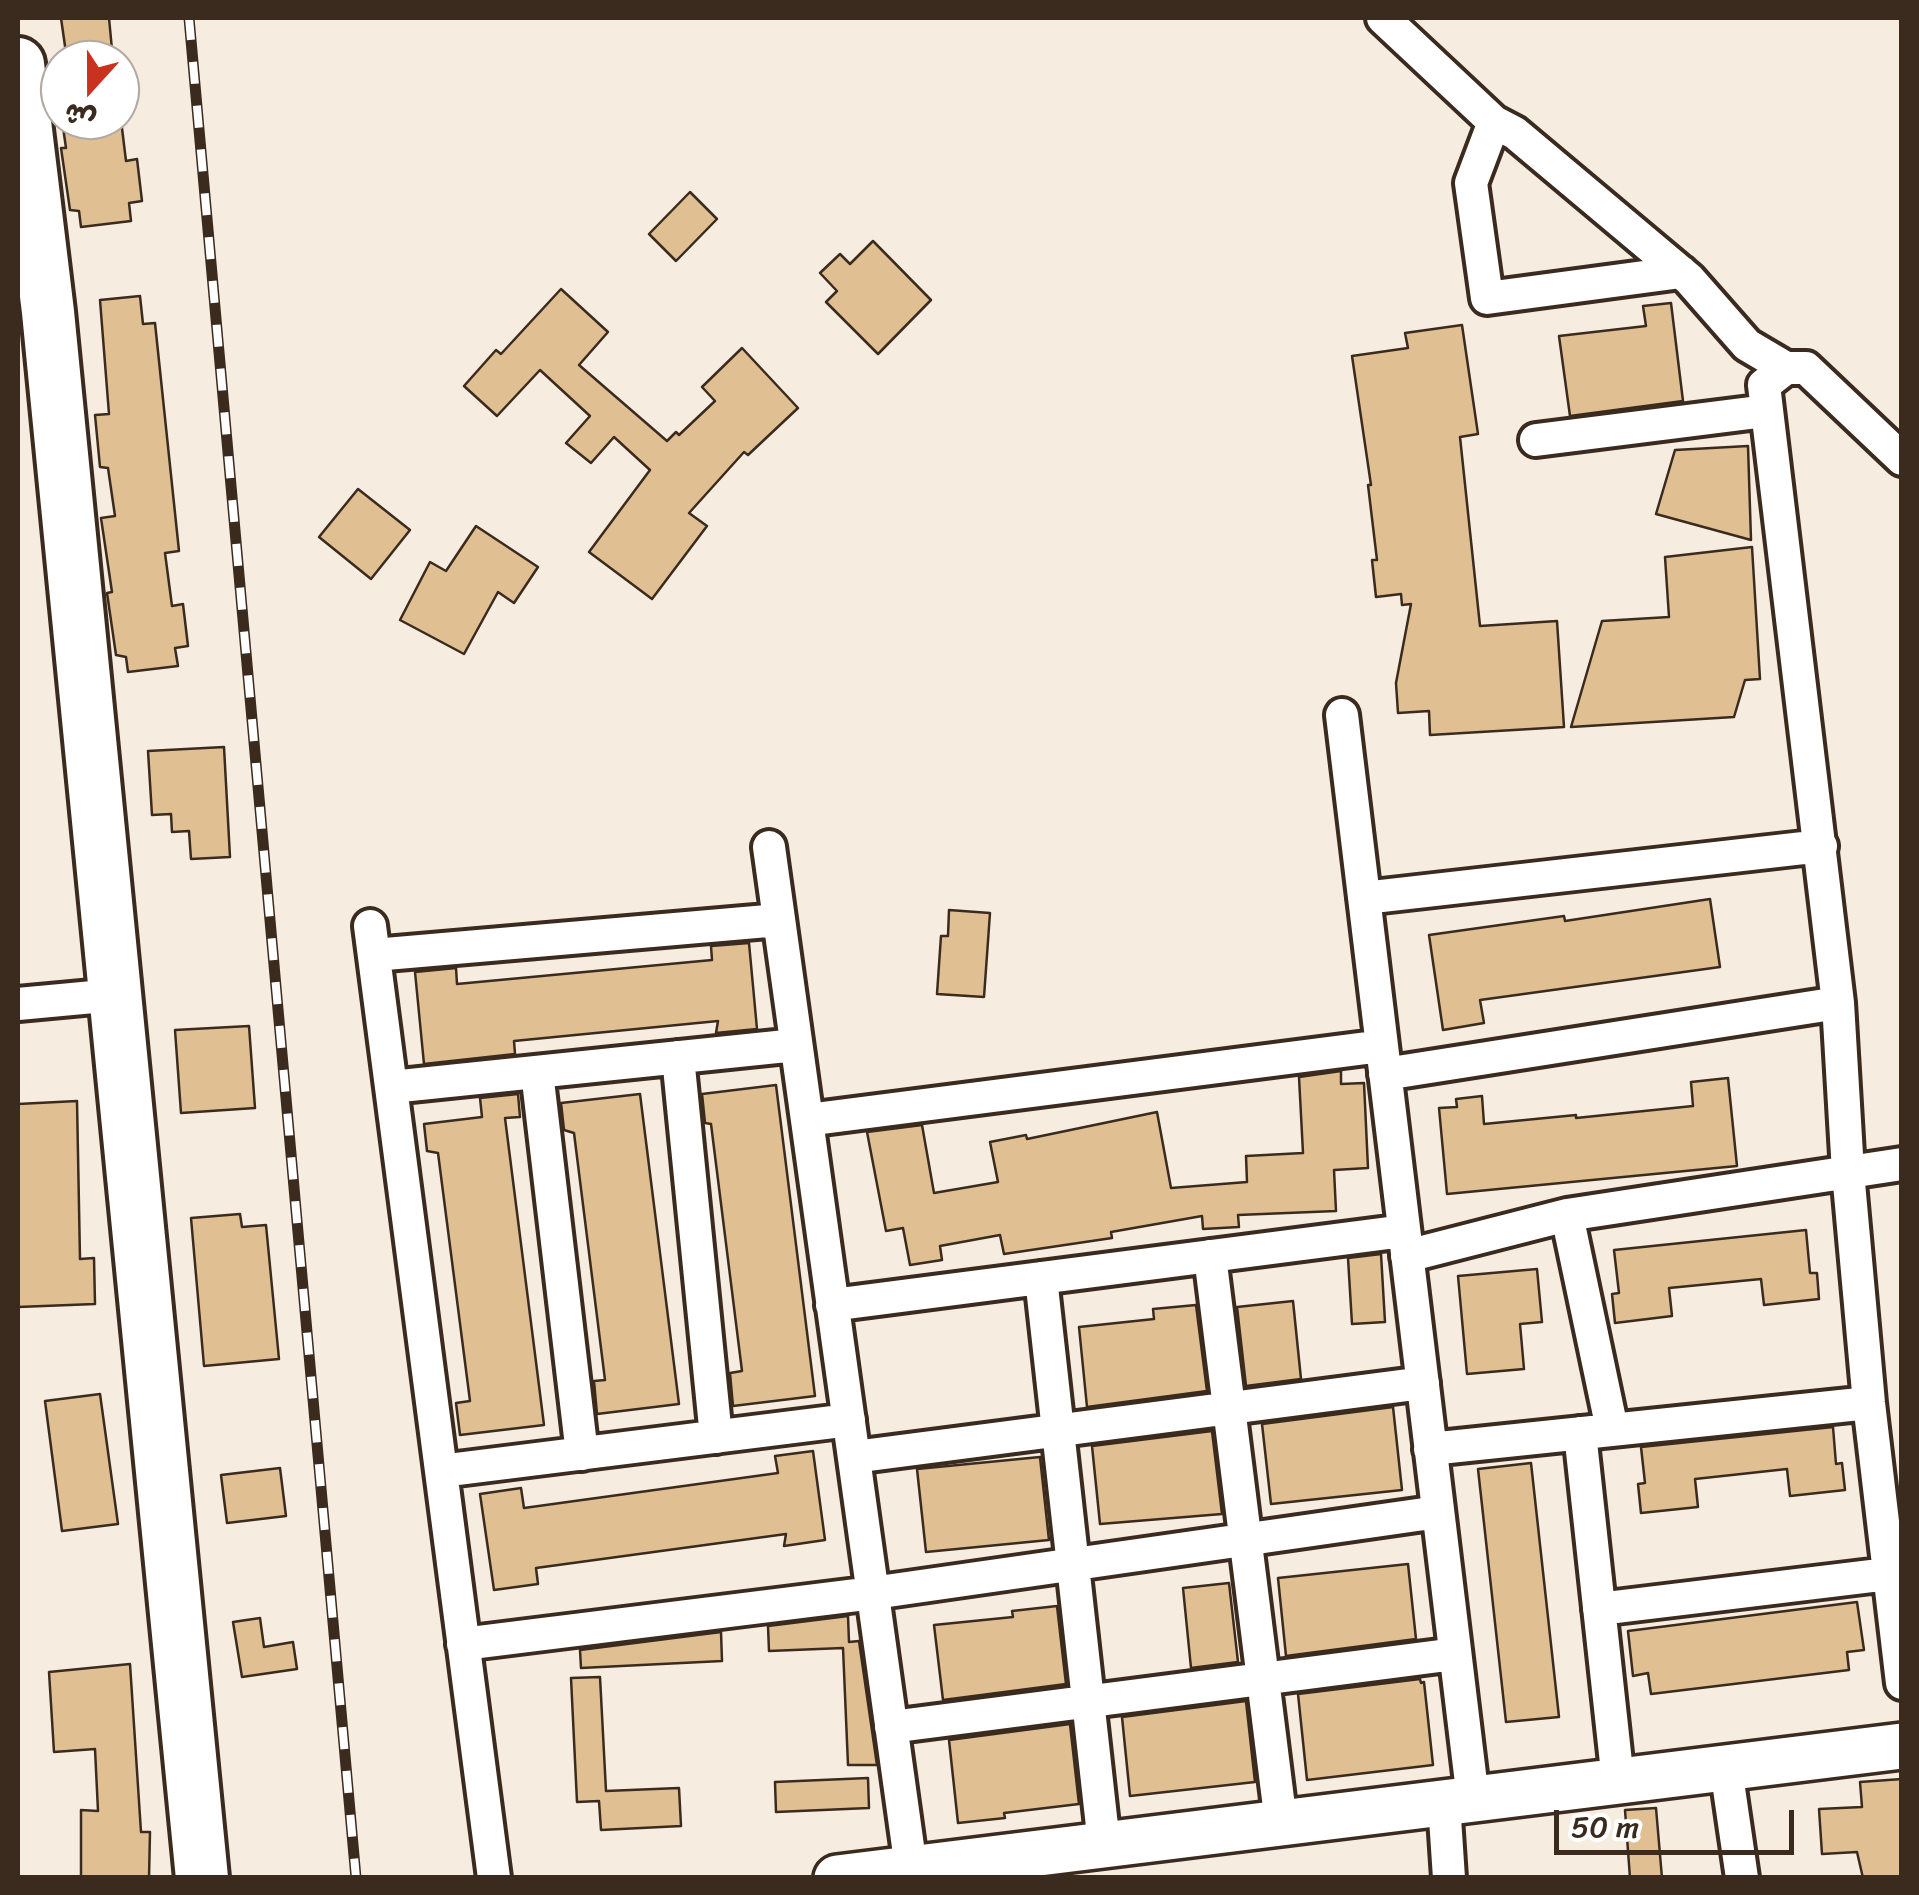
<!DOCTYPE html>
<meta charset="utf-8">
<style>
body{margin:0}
#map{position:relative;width:1919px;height:1895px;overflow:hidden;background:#f6ecdf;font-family:Sriracha,"Playpen Sans Arabic",sans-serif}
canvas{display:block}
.frame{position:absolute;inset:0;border:20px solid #3b2a1e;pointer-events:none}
.north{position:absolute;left:40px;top:40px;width:100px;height:100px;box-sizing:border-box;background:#fff;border:2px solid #b1aaa5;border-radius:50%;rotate:201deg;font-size:28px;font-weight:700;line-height:40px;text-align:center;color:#3b2a1e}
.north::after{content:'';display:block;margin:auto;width:35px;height:45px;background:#c8321e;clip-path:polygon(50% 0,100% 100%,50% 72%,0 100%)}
.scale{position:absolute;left:1554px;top:1810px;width:240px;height:45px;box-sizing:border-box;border:5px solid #3b2a1e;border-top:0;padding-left:12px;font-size:30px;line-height:35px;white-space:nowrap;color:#3b2a1e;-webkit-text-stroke:8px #fff;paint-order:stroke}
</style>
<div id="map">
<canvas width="1919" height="1895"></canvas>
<div class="frame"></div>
<div class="north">ش</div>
<div class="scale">50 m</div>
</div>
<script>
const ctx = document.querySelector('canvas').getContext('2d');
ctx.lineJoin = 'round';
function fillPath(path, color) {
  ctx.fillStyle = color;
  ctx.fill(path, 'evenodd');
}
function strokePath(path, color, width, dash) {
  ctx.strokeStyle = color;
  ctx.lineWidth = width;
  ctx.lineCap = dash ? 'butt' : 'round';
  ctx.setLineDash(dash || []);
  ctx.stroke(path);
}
const building = new Path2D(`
 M 61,18 L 109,18 L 113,60 L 67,60 Z
 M 62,120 L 121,120 L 126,161 L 137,159 L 142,201 L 129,203 L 131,221 L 81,227 L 79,211 L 70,210 L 61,148 L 66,148 Z
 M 690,192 L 717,219 L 676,261 L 649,234 Z
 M 873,241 L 931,300 L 878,354 L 826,302 L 837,291 L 820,273 L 840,254 L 850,264 Z
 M 561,289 L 608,332 L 579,365 L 667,441 L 676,432 L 679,435 L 715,401 L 702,387 L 742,348 L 798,408 L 748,455 L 744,452 L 689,513 L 707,526 L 652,599 L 589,552 L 650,470 L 614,437 L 591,463 L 566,443 L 590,416 L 540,370 L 497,416 L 464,386 L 496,350 L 501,354 Z
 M 140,296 L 143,324 L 155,323 L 179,551 L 165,553 L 172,606 L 183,604 L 188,646 L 175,648 L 178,666 L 128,672 L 126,657 L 116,655 L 107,593 L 112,592 L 101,518 L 115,516 L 108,468 L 100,467 L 95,415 L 109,414 L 100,300 Z
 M 1671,303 L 1683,401 L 1570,416 L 1559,336 L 1646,326 L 1643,306 Z
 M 1462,325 L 1478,434 L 1460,437 L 1480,626 L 1557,621 L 1564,727 L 1430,735 L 1429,711 L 1398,713 L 1396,683 L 1411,604 L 1402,605 L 1401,594 L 1376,597 L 1372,560 L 1377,560 L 1368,485 L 1371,485 L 1352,356 L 1408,348 L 1405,333 Z
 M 1748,446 L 1751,540 L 1656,514 L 1675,450 Z
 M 358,489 L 410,530 L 371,579 L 319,537 Z
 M 476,526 L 538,567 L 514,603 L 498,592 L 464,654 L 400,620 L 430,562 L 446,571 Z
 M 1752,547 L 1760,679 L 1745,680 L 1734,717 L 1571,727 L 1602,621 L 1669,617 L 1665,557 Z
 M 224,747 L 230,857 L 191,859 L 189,831 L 172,832 L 171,814 L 152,815 L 148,751 Z
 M 1710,899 L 1720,967 L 1480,1000 L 1484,1023 L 1443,1030 L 1429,935 L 1564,916 L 1565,921 Z
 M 949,910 L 990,913 L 984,997 L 937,994 L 941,936 L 948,936 Z
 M 749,943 L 757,1029 L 716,1033 L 718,1021 L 514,1041 L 515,1054 L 424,1064 L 415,972 L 456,968 L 457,984 L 712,960 L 711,946 Z
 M 249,1026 L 255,1108 L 181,1113 L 175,1030 Z
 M 1341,1071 L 1341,1084 L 1364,1083 L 1368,1168 L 1334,1170 L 1336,1211 L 1238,1215 L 1239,1227 L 1203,1229 L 1202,1216 L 1111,1232 L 1112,1238 L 1004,1254 L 1000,1235 L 940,1246 L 942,1260 L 910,1265 L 903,1228 L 886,1231 L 867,1132 L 922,1125 L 934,1193 L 998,1182 L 990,1142 L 1026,1135 L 1027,1139 L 1157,1112 L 1171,1188 L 1247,1182 L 1246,1156 L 1303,1153 L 1299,1077 Z
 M 1728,1078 L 1737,1166 L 1447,1194 L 1439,1108 L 1457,1107 L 1456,1099 L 1482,1096 L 1484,1124 L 1576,1115 L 1576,1118 L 1693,1106 L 1691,1082 Z
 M 776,1085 L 815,1396 L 733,1406 L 730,1373 L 742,1371 L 711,1124 L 705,1123 L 702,1094 Z
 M 518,1094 L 520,1117 L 505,1118 L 544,1425 L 460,1435 L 456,1403 L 470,1401 L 438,1153 L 427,1151 L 424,1124 L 482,1117 L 480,1098 Z
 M 640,1094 L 679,1404 L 597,1414 L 594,1381 L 605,1380 L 574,1133 L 564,1130 L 561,1103 Z
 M 77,1101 L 80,1259 L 94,1258 L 95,1304 L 18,1307 L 18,1104 Z
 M 240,1214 L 242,1227 L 266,1225 L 279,1359 L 204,1366 L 191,1218 Z
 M 1806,1230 L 1810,1273 L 1817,1273 L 1819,1299 L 1764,1305 L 1761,1279 L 1669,1288 L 1672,1316 L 1615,1323 L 1612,1294 L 1619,1293 L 1614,1250 Z
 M 1381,1254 L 1385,1322 L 1352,1324 L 1348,1258 Z
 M 1537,1269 L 1542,1322 L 1520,1324 L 1524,1369 L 1467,1374 L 1458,1276 Z
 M 1293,1301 L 1301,1379 L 1246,1386 L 1237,1307 Z
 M 1196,1305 L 1207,1391 L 1087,1407 L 1079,1327 L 1154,1319 L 1153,1309 Z
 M 100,1394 L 118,1524 L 62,1531 L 45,1401 Z
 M 1393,1407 L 1402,1490 L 1271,1504 L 1262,1424 Z
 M 1833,1427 L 1836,1464 L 1842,1463 L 1845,1490 L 1790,1496 L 1787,1469 L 1695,1479 L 1698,1507 L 1641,1513 L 1638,1484 L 1645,1483 L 1641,1447 Z
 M 1212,1431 L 1222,1514 L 1100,1524 L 1092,1446 Z
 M 813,1451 L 825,1540 L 784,1546 L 786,1534 L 536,1568 L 538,1584 L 494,1590 L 480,1494 L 521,1488 L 524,1508 L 778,1473 L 775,1456 Z
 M 1040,1457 L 1049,1540 L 926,1552 L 917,1469 Z
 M 1531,1463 L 1559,1717 L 1506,1722 L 1478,1469 Z
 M 280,1468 L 286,1516 L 227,1523 L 221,1475 Z
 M 1408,1564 L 1416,1639 L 1286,1656 L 1278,1578 Z
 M 1229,1583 L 1238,1662 L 1191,1668 L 1183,1588 Z
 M 1857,1602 L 1864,1650 L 1847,1652 L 1849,1670 L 1651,1694 L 1648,1673 L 1633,1676 L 1628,1631 Z
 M 1057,1606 L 1066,1684 L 943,1700 L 934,1625 L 1013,1617 L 1012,1611 Z
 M 848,1616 L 849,1642 L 859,1641 L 877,1765 L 848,1765 L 843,1648 L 769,1651 L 768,1626 Z
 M 260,1618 L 264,1647 L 293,1642 L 297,1669 L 242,1677 L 233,1622 Z
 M 721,1632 L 722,1661 L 581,1668 L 580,1650 Z
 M 130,1664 L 141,1832 L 150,1832 L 149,1878 L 81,1878 L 81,1810 L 98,1811 L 95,1749 L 54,1752 L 49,1672 Z
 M 600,1677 L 606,1791 L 679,1788 L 681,1826 L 601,1830 L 599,1801 L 577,1802 L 571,1678 Z
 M 1420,1679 L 1421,1683 L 1424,1682 L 1433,1765 L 1307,1780 L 1298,1694 Z
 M 1246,1701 L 1255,1782 L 1130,1796 L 1122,1717 Z
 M 1070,1724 L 1079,1804 L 1004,1813 L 1005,1818 L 958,1823 L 949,1740 Z
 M 868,1778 L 869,1808 L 776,1812 L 775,1782 Z
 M 1902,1779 L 1902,1878 L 1863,1878 L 1857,1852 L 1822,1854 L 1819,1809 L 1862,1807 L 1860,1782 Z
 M 1656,1808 L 1662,1878 L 1630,1878 L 1625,1810 Z`);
fillPath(building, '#e0c093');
strokePath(building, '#3b2a1e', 2.5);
const minor = new Path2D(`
 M 1383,18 L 1494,122 L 1515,133 L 1689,279 L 1747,345 L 1786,368
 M 1494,122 L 1471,183 L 1487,298 L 1681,272
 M 1536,440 L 1766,411
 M 1902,459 L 1806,368 L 1786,368 L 1764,385 L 1838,1003 L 1848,1172 L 1869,1403 L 1902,1683
 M 1342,715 L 1473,1799
 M 769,847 L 911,1868
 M 1364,898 L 1821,846
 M 370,926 L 494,1878
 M 374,955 L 779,920
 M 18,1004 L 115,995
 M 678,1057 L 716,1437
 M 537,1072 L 582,1454
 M 1385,1074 L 1838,1003
 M 391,1087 L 796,1045
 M 807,1120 L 1382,1046
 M 1567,1215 L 1612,1429
 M 1210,1256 L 1281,1823
 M 1407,1256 L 1567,1215 L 1902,1164
 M 1041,1278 L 1104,1844
 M 832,1305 L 1404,1231
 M 1580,1433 L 1618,1781
 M 1430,1449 L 1869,1403
 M 854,1457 L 1423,1383
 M 441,1471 L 849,1420
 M 1599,1609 L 1888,1574
 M 463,1644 L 873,1593 L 1438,1512
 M 891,1727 L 1455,1654
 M 1726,1768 L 1742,1878
 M 1444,1803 L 1449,1878`);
const secondary = new Path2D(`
 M 837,1878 L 1902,1746`);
const trunk = new Path2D(`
 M 18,64 L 48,312 L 202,1878`);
strokePath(minor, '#3b2a1e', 40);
strokePath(secondary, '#3b2a1e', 52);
strokePath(trunk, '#3b2a1e', 60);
strokePath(minor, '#fff', 32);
strokePath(secondary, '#fff', 45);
strokePath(trunk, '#fff', 52);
const rail = new Path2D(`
 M 189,18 L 356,1878`);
strokePath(rail, '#3b2a1e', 11);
strokePath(rail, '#fff', 8, [22]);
</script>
